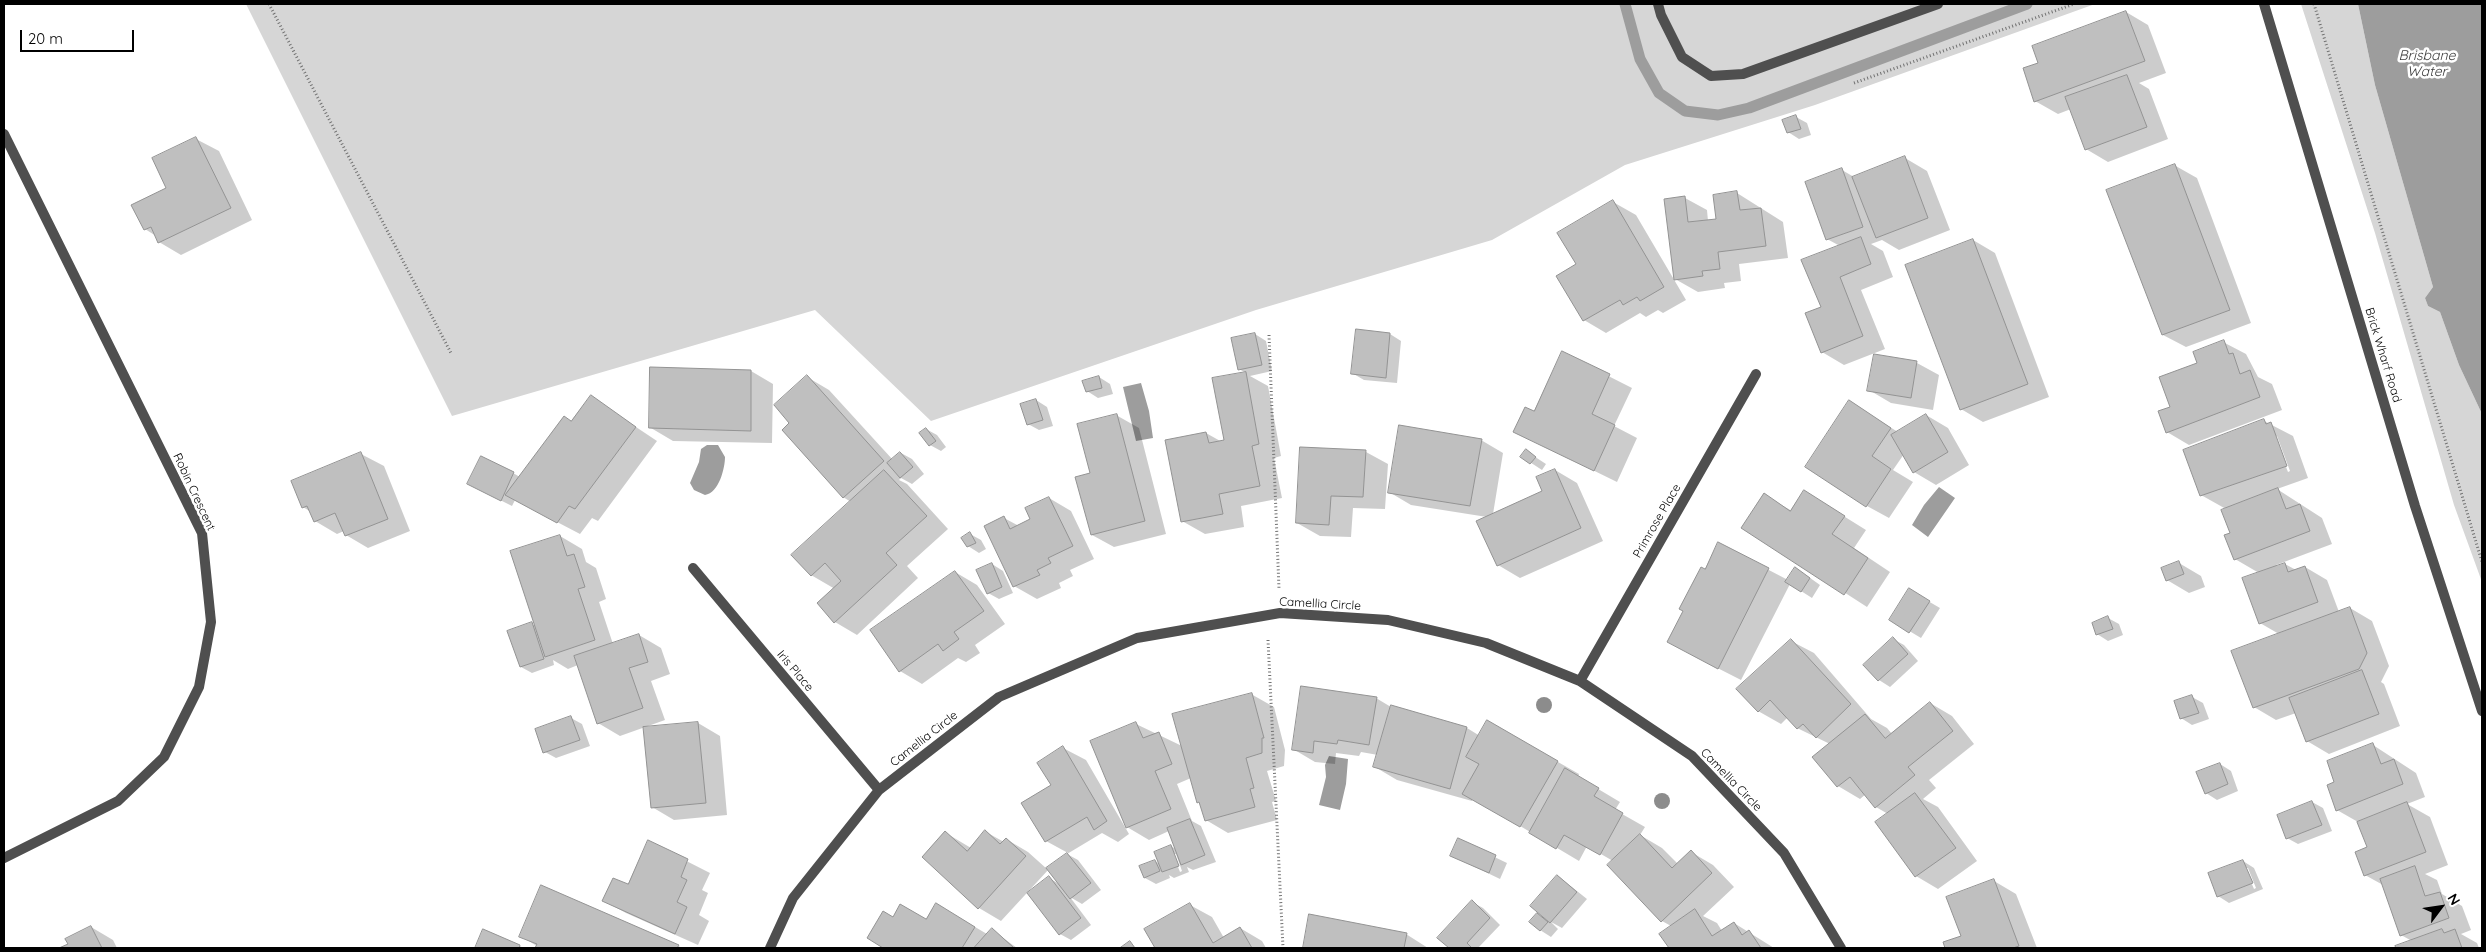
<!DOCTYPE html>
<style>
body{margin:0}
#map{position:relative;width:2486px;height:952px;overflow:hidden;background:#fff;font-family:Quicksand,sans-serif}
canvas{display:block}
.frame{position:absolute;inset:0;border:5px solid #000;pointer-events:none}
.north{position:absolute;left:2416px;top:882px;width:50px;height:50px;-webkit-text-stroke:4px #fff;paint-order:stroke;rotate:59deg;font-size:14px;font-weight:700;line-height:20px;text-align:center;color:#000}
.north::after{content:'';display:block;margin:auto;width:18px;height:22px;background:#000;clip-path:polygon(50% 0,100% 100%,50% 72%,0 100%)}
.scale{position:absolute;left:20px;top:30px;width:114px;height:22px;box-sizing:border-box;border:2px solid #000;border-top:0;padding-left:6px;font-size:15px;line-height:18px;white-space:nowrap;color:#000;-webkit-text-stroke:4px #fff;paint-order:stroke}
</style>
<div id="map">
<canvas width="2486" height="952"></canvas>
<div class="frame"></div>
<div class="north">N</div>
<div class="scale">20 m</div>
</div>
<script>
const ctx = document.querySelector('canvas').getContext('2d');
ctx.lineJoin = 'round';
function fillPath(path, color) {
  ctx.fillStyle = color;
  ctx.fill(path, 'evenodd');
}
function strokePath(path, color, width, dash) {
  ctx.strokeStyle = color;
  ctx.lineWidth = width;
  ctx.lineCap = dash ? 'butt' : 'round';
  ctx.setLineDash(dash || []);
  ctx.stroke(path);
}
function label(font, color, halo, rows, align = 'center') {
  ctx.font = font + ' Quicksand,sans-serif';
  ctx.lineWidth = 5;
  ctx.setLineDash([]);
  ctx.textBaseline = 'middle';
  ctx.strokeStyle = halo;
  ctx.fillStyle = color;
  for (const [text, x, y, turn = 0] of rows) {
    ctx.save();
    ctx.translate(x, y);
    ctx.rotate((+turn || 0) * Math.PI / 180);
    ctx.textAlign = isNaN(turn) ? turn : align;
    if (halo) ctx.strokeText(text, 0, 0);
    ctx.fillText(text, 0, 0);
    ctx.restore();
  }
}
fillPath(new Path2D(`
 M 246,4 L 2095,4 L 1815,105 L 1625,165 L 1492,240 L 1256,310 L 931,421 L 815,310 L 452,416 Z
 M 2301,4 L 2358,4 L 2375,85 L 2433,287 L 2425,298 L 2428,306 L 2440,312 L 2459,365 L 2482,414 L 2482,582 L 2454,505 L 2375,233 Z`), '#d6d6d6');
fillPath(new Path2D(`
 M 2358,4 L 2482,4 L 2482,414 L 2459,365 L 2440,312 L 2428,306 L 2425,298 L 2433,287 L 2375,85 Z
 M 1141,383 L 1149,411 L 1153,438 L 1136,441 L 1123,387 Z
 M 707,445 L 718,445 L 725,457 C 725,468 719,493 705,495 L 694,490 L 690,483 L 699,462 L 701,449 Z
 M 1939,487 L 1955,498 L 1928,537 L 1912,525 L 1924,505 Z
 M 1329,756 L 1348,759 L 1346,784 L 1340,810 L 1319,805 L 1326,777 L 1325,765 Z`), '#9d9d9d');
fillPath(new Path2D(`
 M 2126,12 L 2148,25 L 2166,73 L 2139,83 L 2149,89 L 2168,139 L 2108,162 L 2086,149 L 2071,109 L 2058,114 L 2035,101 L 2040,63 Z
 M 1796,117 L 1807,123 L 1811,135 L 1799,139 L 1788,132 Z
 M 196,139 L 219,151 L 252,220 L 181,255 L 159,242 L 156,236 L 145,229 Z
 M 1905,158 L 1927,171 L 1950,230 L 1899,250 L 1882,240 L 1871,244 L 1883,251 L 1893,277 L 1861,290 L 1885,349 L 1844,365 L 1822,352 L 1822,307 L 1840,246 L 1827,239 L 1842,170 L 1854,177 Z
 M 2174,165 L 2197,178 L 2251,323 L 2186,347 L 2163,335 L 2108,190 Z
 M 1737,193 L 1783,222 L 1788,258 L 1739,264 L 1741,281 L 1724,283 L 1725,288 L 1698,292 L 1675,279 L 1685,198 L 1707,210 L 1708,221 L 1717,220 Z
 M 1613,202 L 1636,215 L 1686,300 L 1663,313 L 1658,310 L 1646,317 L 1640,313 L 1606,333 L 1584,320 L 1577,265 Z
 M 1973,240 L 1995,253 L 2049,397 L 1983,422 L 1961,409 Z
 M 1255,334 L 1266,341 L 1272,371 L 1250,376 L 1268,386 L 1281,456 L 1274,458 L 1282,498 L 1241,506 L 1244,527 L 1205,534 L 1182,521 L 1206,433 L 1222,442 L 1226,441 L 1246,373 L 1239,369 Z
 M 1390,334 L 1401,341 L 1397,383 L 1364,380 L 1352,373 Z
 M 2223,342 L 2246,354 L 2258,377 L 2272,384 L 2282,410 L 2189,445 L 2167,432 L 2172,408 L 2199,364 Z
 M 1563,353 L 1632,388 L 1614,426 L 1637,438 L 1617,482 L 1515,432 L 1534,413 Z
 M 1917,363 L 1939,375 L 1933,410 L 1891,403 L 1869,390 Z
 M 652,369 L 751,371 L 773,384 L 772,443 L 673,441 L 651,428 Z
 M 807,377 L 829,390 L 893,460 L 901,453 L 912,459 L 924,474 L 912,484 L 901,478 L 899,480 L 907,484 L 948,529 L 907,566 L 918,578 L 857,635 L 835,622 L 835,589 L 811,575 L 851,502 L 843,497 L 791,423 Z
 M 1099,377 L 1110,384 L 1113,394 L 1098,398 L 1087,391 Z
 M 591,397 L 657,441 L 598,521 L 592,518 L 580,534 L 515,500 L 512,506 L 480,490 L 513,473 L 520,477 L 572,422 Z
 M 1036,400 L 1047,407 L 1053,426 L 1039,430 L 1028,424 Z
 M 1849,402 L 1898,432 L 1926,415 L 1948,428 L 1969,465 L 1936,485 L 1914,472 L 1904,454 L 1893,470 L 1913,482 L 1889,518 L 1867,506 Z
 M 1116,415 L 1139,428 L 1166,534 L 1114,547 L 1092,535 L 1091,474 Z
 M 2264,421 L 2293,436 L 2308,478 L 2277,489 L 2322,518 L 2332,544 L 2276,565 L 2276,567 L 2285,564 L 2296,570 L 2305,567 L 2327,580 L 2339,612 L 2350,608 L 2372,621 L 2389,666 L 2381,682 L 2384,684 L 2400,726 L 2329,754 L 2307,741 L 2296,713 L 2276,720 L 2254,707 L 2279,634 L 2260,623 L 2259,573 L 2235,559 L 2226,509 L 2201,495 ZM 2274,436 L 2277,436 L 2290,471 L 2288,472 Z
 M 926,429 L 937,435 L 946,447 L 941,451 L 930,445 Z
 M 1481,440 L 1503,453 L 1493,514 L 1544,492 L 1555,470 L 1577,483 L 1603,541 L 1520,578 L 1498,565 L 1487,517 L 1411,505 L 1389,492 Z
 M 1526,451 L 1546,464 L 1542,470 L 1522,457 Z
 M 1366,452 L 1388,464 L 1385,509 L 1353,508 L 1351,537 L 1320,536 L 1297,523 Z
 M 361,454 L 384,466 L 410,531 L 368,548 L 346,535 L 344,531 L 337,534 L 315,521 L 311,512 L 303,507 Z
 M 1805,492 L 1866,530 L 1854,548 L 1890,572 L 1867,607 L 1743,527 L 1764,495 L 1792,511 Z
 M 1049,498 L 1071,511 L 1094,559 L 1070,570 L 1073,576 L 1059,583 L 1061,588 L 1037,599 L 1014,586 L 1004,518 L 1019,526 L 1032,520 Z
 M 970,534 L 981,540 L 986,549 L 979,553 L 968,546 Z
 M 560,536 L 582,549 L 586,562 L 596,568 L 606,599 L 599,602 L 613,644 L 639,635 L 661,648 L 670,674 L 651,681 L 665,720 L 620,736 L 598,723 L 578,665 L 568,669 L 553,660 L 554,665 L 532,673 L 521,667 L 532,624 L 536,626 Z
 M 1719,544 L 1788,580 L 1806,575 L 1820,585 L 1812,598 L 1790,584 L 1741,680 L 1690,654 L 1684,610 Z
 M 2179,563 L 2201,576 L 2205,587 L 2189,593 L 2167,580 Z
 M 992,564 L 1003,571 L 1013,593 L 999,599 L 988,593 Z
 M 955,572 L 977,585 L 1005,624 L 975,645 L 980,653 L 966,662 L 958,658 L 922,684 L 900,671 Z
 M 1909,590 L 1940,608 L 1921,638 L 1891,620 Z
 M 2108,618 L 2119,624 L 2123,635 L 2108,641 L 2097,634 Z
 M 1893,639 L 1904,645 L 1918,661 L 1890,687 L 1879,680 L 1865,665 Z
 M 1791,641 L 1814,653 L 1871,719 L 1887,728 L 1892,734 L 1930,703 L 1952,716 L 1974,744 L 1929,780 L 1936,788 L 1923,799 L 1938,807 L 1977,861 L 1938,889 L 1916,876 L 1888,814 L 1876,807 L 1866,794 L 1860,799 L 1838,786 L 1830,744 L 1797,728 L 1788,717 L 1781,724 L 1758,711 Z
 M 1251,694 L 1274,707 L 1285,750 L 1284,766 L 1267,771 L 1276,801 L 1272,802 L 1277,820 L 1228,833 L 1206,820 L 1191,778 L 1177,784 L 1192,821 L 1201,826 L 1216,862 L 1193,870 L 1187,867 L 1189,872 L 1174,878 L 1169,875 L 1170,878 L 1156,884 L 1145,878 L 1141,867 L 1155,861 L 1160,864 L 1171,846 L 1177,850 L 1169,831 L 1149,840 L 1127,827 L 1136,724 L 1182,746 ZM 1173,854 L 1176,854 L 1182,871 L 1180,872 Z
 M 2192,697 L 2203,703 L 2209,719 L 2192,725 L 2181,718 Z
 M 1376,698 L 1391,707 L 1467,728 L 1480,736 L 1488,722 L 1579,774 L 1578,777 L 1620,802 L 1615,810 L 1645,827 L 1640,835 L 1662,848 L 1678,864 L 1691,852 L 1713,865 L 1734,887 L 1703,916 L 1717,923 L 1722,931 L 1734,923 L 1774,948 L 1670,948 L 1660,934 L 1671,926 L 1662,921 L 1613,861 L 1587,846 L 1579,861 L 1473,798 L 1472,801 L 1397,780 L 1375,767 L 1378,755 L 1361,752 L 1359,756 L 1336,753 L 1335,764 L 1315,762 L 1293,749 Z
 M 571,718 L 582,724 L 590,746 L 556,758 L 545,752 Z
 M 698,723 L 720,736 L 727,815 L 674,820 L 652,807 Z
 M 2373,745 L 2416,773 L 2425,797 L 2407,804 L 2430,817 L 2448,865 L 2425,874 L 2437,880 L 2442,894 L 2462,906 L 2471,930 L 2461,934 L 2477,943 L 2479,948 L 2398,948 L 2412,941 L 2401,935 L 2383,885 L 2365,875 L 2369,848 L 2358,822 L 2337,810 L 2336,783 Z
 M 1063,748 L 1086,760 L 1129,834 L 1118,842 L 1102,833 L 1067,854 L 1078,860 L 1101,890 L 1082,904 L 1070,897 L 1091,925 L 1071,940 L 1060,934 L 1049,878 L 1061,885 L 1049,869 L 1001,921 L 979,908 L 924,857 L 946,833 L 971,848 L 986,832 L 1004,842 L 1006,839 L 1028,852 L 1047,869 L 1068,853 L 1046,841 L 1052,785 Z
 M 2220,764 L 2231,771 L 2238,791 L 2217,800 L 2206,793 Z
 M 2312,802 L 2323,808 L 2332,831 L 2298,844 L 2287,838 Z
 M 1459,840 L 1507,863 L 1500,879 L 1452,856 Z
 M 649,842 L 710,873 L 702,890 L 708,893 L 699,915 L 709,921 L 698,945 L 626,913 L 604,901 L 629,886 Z
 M 2243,861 L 2254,868 L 2263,889 L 2229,903 L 2218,896 ZM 2245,868 L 2248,868 L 2256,888 L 2254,889 Z
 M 1558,876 L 1587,899 L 1562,928 L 1551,922 L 1558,929 L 1551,937 L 1540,930 L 1537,914 L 1547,920 Z
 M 1994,881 L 2016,894 L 2037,948 L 1946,948 L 1944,943 L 1963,936 Z
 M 1472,902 L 1483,908 L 1500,925 L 1478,948 L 1450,948 L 1439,938 Z
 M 1190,905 L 1212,917 L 1224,938 L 1240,928 L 1262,941 L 1266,948 L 1156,948 L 1146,930 Z
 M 1310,916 L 1406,934 L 1428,948 L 1304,948 Z
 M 958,917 L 987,934 L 992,930 L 1017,948 L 886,948 L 869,938 L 893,918 L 927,920 Z
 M 91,927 L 113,940 L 117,948 L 62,948 Z
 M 484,931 L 520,946 L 523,948 L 476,948 Z
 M 520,936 L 678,946 L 683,948 L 536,948 L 537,946 Z`), '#0003');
strokePath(new Path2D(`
 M 1625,4 L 1640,59 L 1659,93 L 1685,111 L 1718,115 L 1749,108 L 2027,4`), '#9d9d9d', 11);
const building = new Path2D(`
 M 2126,11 L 2145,61 L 2034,102 L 2023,68 L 2038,63 L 2032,46 Z
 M 2127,75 L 2147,127 L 2085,150 L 2065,97 Z
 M 1796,115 L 1801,129 L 1787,133 L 1782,120 Z
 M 196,137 L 231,208 L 158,243 L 151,227 L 144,230 L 131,205 L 166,188 L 152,158 Z
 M 1905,156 L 1928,218 L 1876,238 L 1852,177 Z
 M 2175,164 L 2230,310 L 2162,335 L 2106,190 Z
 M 1842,168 L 1863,227 L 1826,240 L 1805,182 Z
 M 1737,191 L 1740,210 L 1761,208 L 1766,246 L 1718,252 L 1720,269 L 1702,271 L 1703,276 L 1674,280 L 1664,199 L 1685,196 L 1688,222 L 1716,219 L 1713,195 Z
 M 1613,200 L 1664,287 L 1640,301 L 1637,297 L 1623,305 L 1620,300 L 1583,321 L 1556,276 L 1576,264 L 1557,233 Z
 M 1861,237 L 1871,264 L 1840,277 L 1863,336 L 1821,353 L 1805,313 L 1821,307 L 1801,260 Z
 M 1973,239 L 2028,384 L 1960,410 L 1905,265 Z
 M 1356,329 L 1390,333 L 1386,378 L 1351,374 Z
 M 1255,333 L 1262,365 L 1238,370 L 1231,338 Z
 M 2224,340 L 2229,354 L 2233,353 L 2240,374 L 2250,370 L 2260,397 L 2166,433 L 2158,411 L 2170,407 L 2159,377 L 2197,363 L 2193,352 Z
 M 1562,351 L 1610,374 L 1592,414 L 1615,425 L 1594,471 L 1513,432 L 1525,407 L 1534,411 Z
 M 1874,354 L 1917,361 L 1911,398 L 1867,391 Z
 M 650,367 L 751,370 L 751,431 L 649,428 Z
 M 1246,372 L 1259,444 L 1252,446 L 1260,486 L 1219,494 L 1223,514 L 1181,522 L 1165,440 L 1206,432 L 1209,443 L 1224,440 L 1212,378 Z
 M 807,375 L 884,461 L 843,498 L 782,430 L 789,423 L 774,405 Z
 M 1099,376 L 1102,388 L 1086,392 L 1082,381 Z
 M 591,395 L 636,427 L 575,509 L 569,506 L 557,523 L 505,495 L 564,416 L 571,421 Z
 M 1036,399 L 1043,420 L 1027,425 L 1020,404 Z
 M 1849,400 L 1891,428 L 1872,456 L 1891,469 L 1866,507 L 1805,467 Z
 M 1117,414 L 1145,521 L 1091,535 L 1075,477 L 1090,473 L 1077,424 Z
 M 1926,414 L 1948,452 L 1913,473 L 1891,435 Z
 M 2264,419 L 2266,424 L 2271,422 L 2287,466 L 2200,496 L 2183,450 Z
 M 1399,425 L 1482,439 L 1470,506 L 1388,493 Z
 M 926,428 L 936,441 L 929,446 L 919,433 Z
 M 1300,447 L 1366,450 L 1363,497 L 1331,496 L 1329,525 L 1296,523 Z
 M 1526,449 L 1536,457 L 1530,464 L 1520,457 Z
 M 361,452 L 388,519 L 345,536 L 335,513 L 314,522 L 307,506 L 302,508 L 291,481 Z
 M 900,452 L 913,467 L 900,478 L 887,463 Z
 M 481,456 L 514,472 L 501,501 L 467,484 Z
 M 1555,469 L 1581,528 L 1497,566 L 1476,521 L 1542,491 L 1536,477 Z
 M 884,470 L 927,516 L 886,553 L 897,565 L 834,623 L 817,603 L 841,581 L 825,563 L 811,576 L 791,555 Z
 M 2278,488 L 2286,509 L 2300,504 L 2310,531 L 2234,560 L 2224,535 L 2230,533 L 2221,510 Z
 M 1804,490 L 1845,516 L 1832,534 L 1868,558 L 1844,595 L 1741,528 L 1764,493 L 1790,511 Z
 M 1049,497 L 1073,546 L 1048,558 L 1051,563 L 1037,570 L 1040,575 L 1013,587 L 984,526 L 1004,516 L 1010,529 L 1030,519 L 1025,508 Z
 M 970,532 L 976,543 L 967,547 L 961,538 Z
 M 560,535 L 567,556 L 574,554 L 585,587 L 578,589 L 595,640 L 545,657 L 510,551 Z
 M 1718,542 L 1769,568 L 1718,669 L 1667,642 L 1683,611 L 1679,609 L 1701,567 L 1705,569 Z
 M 2179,561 L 2184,574 L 2166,581 L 2161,568 Z
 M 992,563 L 1002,587 L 987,594 L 976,570 Z
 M 2285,563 L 2288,572 L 2305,566 L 2318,602 L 2259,624 L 2242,578 Z
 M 1795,567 L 1810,578 L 1801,592 L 1785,582 Z
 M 955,571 L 984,611 L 954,632 L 959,639 L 943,651 L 938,644 L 899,672 L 870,630 Z
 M 1909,588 L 1930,601 L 1909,633 L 1889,620 Z
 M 2350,607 L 2367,653 L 2359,669 L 2253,708 L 2231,651 Z
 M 2108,616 L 2113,629 L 2096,635 L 2092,623 Z
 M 532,622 L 544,659 L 520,667 L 507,631 Z
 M 639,634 L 648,662 L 629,668 L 643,708 L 597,724 L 574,656 Z
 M 1893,637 L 1908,654 L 1878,681 L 1863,665 Z
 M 1791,639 L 1851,704 L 1816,738 L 1803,724 L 1797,729 L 1770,700 L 1758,712 L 1736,689 Z
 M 2362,670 L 2379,714 L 2306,742 L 2289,698 Z
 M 1301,686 L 1377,697 L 1369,745 L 1338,740 L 1337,744 L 1314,741 L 1313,753 L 1292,750 Z
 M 1252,693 L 1264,738 L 1262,738 L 1262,753 L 1246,758 L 1254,788 L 1250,789 L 1255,807 L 1205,821 L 1199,802 L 1197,803 L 1172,714 Z
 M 2192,695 L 2199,713 L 2180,719 L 2174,701 Z
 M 1930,702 L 1953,731 L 1908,767 L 1915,775 L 1875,808 L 1850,777 L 1837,787 L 1812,757 L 1865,714 L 1885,738 Z
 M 1391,705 L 1467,727 L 1450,789 L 1373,767 Z
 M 571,716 L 580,740 L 543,753 L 535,729 Z
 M 1487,720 L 1558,761 L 1520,827 L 1462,794 L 1479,764 L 1466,757 Z
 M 698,722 L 706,803 L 651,808 L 643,727 Z
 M 1136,722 L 1143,738 L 1159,732 L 1172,764 L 1155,771 L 1171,809 L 1126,828 L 1090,741 Z
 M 2373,743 L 2381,764 L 2394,759 L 2403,784 L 2336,811 L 2327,785 L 2334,782 L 2327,761 Z
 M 1063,746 L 1107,821 L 1094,830 L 1087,817 L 1045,842 L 1021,803 L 1051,785 L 1037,763 Z
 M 2220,763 L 2228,784 L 2205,794 L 2196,772 Z
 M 1565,768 L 1599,788 L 1594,796 L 1623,813 L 1600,855 L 1564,835 L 1556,849 L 1529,833 Z
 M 1915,793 L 1956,848 L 1915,877 L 1875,822 Z
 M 2312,801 L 2322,825 L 2286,839 L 2277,815 Z
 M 2407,802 L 2426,852 L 2364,876 L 2355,852 L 2367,847 L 2357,822 Z
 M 1190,819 L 1205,855 L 1181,865 L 1167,828 Z
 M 985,830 L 1000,844 L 1006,838 L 1026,856 L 978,909 L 922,857 L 945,831 L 967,851 Z
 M 1640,834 L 1672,868 L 1691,850 L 1712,873 L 1661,922 L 1607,865 Z
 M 1458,838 L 1496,855 L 1489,873 L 1450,856 Z
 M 648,840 L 688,859 L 681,877 L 687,880 L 677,902 L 687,907 L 675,934 L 602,901 L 613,878 L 628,884 Z
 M 1171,845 L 1179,866 L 1162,872 L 1154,852 Z
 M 1067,853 L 1091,883 L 1070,899 L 1046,868 Z
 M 1155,860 L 1160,871 L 1144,878 L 1139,866 Z
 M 2243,860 L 2253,883 L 2217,897 L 2208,873 Z
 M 2415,866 L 2425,896 L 2440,892 L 2449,918 L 2400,936 L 2380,879 Z
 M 1557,875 L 1577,892 L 1550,923 L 1530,906 Z
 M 1049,876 L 1081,918 L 1059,935 L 1027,893 Z
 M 1994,879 L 2019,946 L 2013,948 L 1945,948 L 1943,942 L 1961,936 L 1946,897 Z
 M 541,885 L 679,945 L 677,948 L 535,948 L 537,944 L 519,937 Z
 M 1472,900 L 1490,918 L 1467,943 L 1472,948 L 1449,948 L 1437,938 Z
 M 936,903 L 975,927 L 962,948 L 883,948 L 867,938 L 883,911 L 893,917 L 900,904 L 926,919 Z
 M 1190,903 L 1213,943 L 1240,927 L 1252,948 L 1155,948 L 1144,929 Z
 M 1695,909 L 1712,936 L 1734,922 L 1742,935 L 1749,930 L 1761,948 L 1669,948 L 1659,934 Z
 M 1537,913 L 1548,922 L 1540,931 L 1529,922 Z
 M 1309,914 L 1407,933 L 1404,948 L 1303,948 Z
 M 91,926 L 102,948 L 59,948 L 68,944 L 65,939 Z
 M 992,928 L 1014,948 L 974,948 Z
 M 483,929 L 520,945 L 519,948 L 475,948 Z
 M 2442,929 L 2444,933 L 2455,929 L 2462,948 L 2396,948 L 2395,946 Z
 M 1130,941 L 1135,948 L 1120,948 Z`);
fillPath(building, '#bfbfbf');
strokePath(building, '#939393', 1);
strokePath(new Path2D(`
 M 269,4 L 451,353
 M 2314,4 L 2482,562
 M 1854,83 L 2074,4
 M 1269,335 L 1279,589
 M 1268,640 L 1283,948`), '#717171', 3, [1, 2.5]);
strokePath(new Path2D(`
 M 1658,4 L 1661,15 L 1682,57 L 1711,76 L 1743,74 L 1938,4`), '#4f4f4f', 10);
strokePath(new Path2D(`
 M 4,134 L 202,533 L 211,622 L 199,687 L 164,757 L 118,801 L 4,858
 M 693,568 L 879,790
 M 1580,681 L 1756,374
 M 770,948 L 793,898 L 879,790 L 999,697 L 1137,638 L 1280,613 L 1388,620 L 1486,643 L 1580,681 L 1692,756 L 1784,853 L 1841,948`), '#4f4f4f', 10);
strokePath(new Path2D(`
 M 2264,4 L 2415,506 L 2482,711`), '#4f4f4f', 10);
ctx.fillStyle = '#8c8c8c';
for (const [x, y] of [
 [1544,705],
 [1662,801]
]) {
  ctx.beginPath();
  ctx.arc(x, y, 8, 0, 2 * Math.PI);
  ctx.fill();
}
label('12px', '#000', '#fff', [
 ["Brick Wharf Road",2383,355,73],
 ["Robin Crescent",194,492,65],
 ["Primrose Place",1657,521,-60],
 ["Camellia Circle",1320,604,3],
 ["Iris Place",795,671,50],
 ["Camellia Circle",924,739,-38],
 ["Camellia Circle",1731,780,46]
]);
label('italic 14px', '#3e3e3e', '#fff', [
 ["Brisbane",2427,56],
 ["Water",2427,72]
]);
</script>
